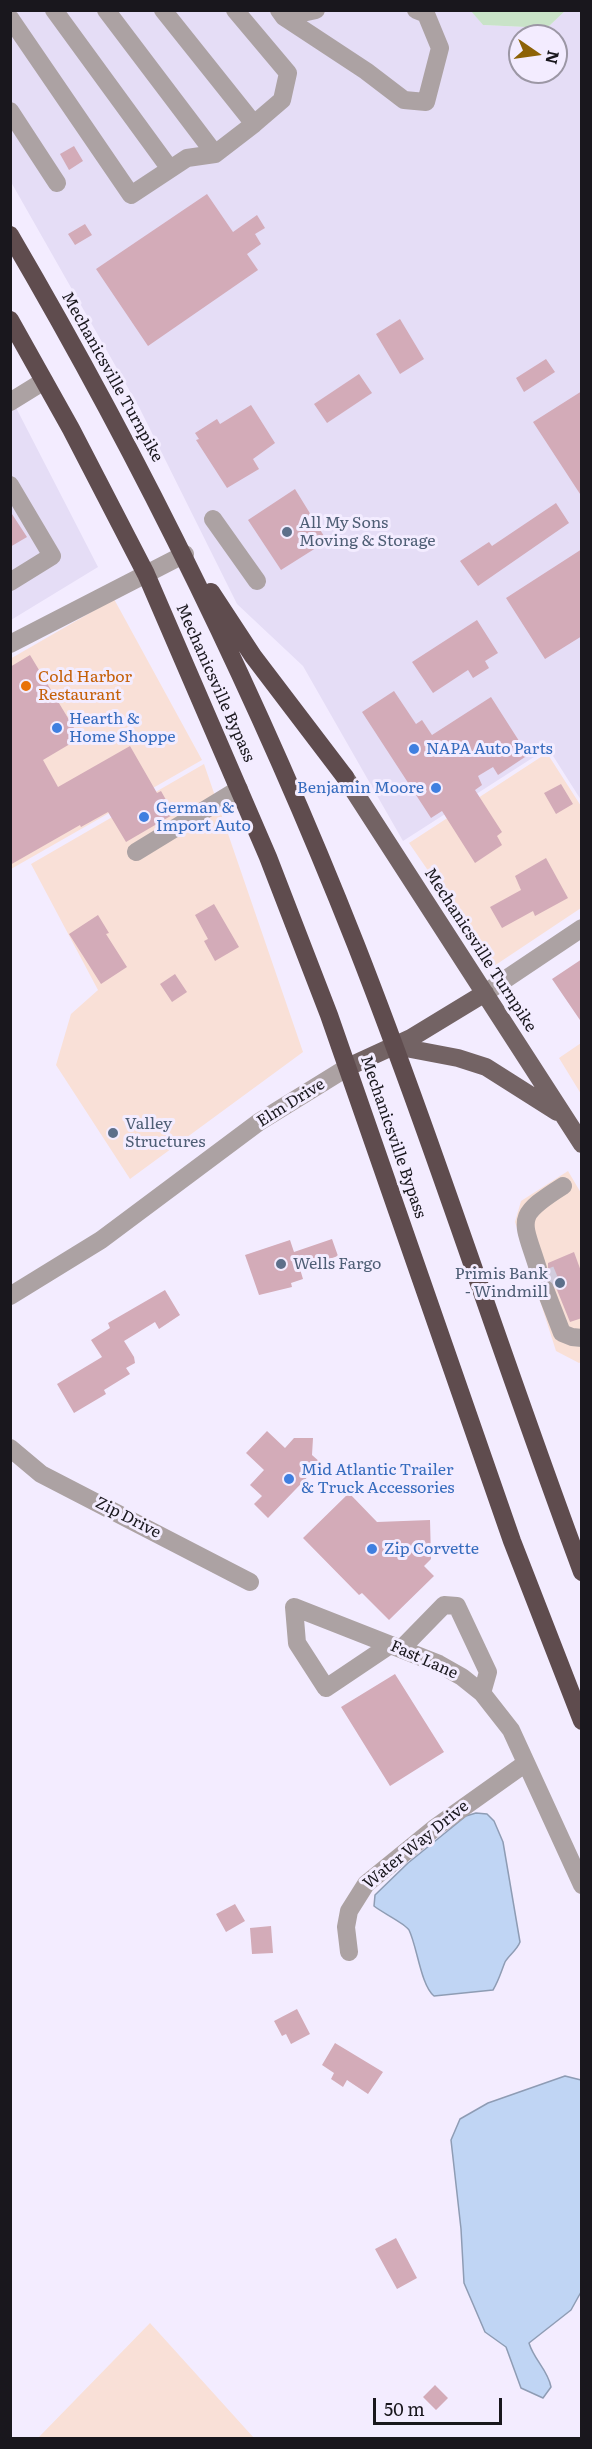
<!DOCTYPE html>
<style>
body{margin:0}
#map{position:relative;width:592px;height:2449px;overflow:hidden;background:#f3ecff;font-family:Literata,serif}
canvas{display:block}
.frame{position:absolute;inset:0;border:12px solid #19171d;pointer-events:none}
.north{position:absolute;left:508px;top:24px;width:60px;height:60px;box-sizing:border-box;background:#f3ecff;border:2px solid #9c97a5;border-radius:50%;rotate:103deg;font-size:16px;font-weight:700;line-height:24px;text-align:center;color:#19171d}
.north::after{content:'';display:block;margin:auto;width:21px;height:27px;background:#8d6207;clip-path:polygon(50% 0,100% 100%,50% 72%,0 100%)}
.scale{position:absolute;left:373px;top:2398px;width:129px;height:27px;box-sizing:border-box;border:3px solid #19171d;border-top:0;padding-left:8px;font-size:18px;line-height:21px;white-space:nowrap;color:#19171d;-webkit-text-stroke:4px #f3ecff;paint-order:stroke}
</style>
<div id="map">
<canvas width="592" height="2449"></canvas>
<div class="frame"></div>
<div class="north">N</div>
<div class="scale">50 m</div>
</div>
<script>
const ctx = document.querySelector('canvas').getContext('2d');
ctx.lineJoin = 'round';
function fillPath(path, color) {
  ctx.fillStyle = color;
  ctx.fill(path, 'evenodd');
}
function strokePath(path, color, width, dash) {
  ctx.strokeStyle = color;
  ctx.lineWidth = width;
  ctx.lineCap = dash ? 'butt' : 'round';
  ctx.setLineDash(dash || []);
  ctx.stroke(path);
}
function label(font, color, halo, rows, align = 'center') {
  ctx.font = font + ' Literata,serif';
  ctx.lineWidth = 6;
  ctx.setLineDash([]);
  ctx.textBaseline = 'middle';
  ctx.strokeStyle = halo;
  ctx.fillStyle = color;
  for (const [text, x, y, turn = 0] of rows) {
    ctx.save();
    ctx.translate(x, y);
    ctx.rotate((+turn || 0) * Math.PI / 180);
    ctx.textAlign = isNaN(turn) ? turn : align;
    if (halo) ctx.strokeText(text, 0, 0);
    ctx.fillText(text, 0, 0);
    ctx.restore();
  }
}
fillPath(new Path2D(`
 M 114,599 L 202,760 L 11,869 L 10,659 Z
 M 547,753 L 581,806 L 581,908 L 494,966 L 409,843 Z
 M 204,764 L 303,1052 L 130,1179 L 56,1065 L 71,1014 L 98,990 L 31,864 Z
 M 581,1043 L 581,1094 L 559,1058 Z
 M 568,1171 L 581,1193 L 581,1362 L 579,1363 L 556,1351 L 515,1222 L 521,1201 Z
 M 150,2323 L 254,2438 L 38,2438 Z`), '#f9e0d7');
fillPath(new Path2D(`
 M 471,10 L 483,25 L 547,28 L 565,11 L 581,11 L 581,800 L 548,748 L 403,841 L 303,666 L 237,604 L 140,409 L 11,182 L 11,11 ZM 520,36 L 556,36 L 556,72 L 520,72 Z
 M 10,396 L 98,567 L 11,620 L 10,620 Z`), '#e5ddf6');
fillPath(new Path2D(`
 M 471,11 L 565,11 L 547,28 L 483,25 Z`), '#c9e3c8');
const water = new Path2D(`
 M 476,1813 L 487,1814 L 494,1821 L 503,1842 L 520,1942 C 517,1950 509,1955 505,1962 C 501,1972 499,1980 493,1990 L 434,1996 C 421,1986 417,1946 409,1930 C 406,1924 381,1912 374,1906 L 375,1895 L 408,1863 L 466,1816 Z
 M 565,2076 L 581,2080 L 581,2292 L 571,2310 L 529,2343 C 534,2360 548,2370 551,2387 L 543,2398 L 521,2388 L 506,2347 L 485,2332 L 464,2283 L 461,2229 L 451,2140 L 460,2119 L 488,2103 Z`);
fillPath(water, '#c0d5f4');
strokePath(water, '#8e9cb4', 1.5);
fillPath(new Path2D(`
 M 74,146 L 83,161 L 69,170 L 60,154 Z
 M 207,194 L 233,232 L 257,215 L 265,228 L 255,234 L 261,244 L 247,254 L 258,270 L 148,346 L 96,269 Z
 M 85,224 L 92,235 L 75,245 L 68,234 Z
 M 400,319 L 424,359 L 400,374 L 376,334 Z
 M 546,359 L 555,372 L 524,392 L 516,378 Z
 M 359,374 L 372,393 L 327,423 L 314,404 Z
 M 582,391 L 582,497 L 533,422 Z
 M 251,405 L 275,443 L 253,459 L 259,469 L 227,488 L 196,440 L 199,439 L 195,433 L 217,419 L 220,424 Z
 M 295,489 L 327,541 L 281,570 L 248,520 Z
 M 556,503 L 569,523 L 478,586 L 460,561 L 489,542 L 492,546 Z
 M 10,511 L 27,537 L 10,547 Z
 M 582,549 L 582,636 L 545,659 L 506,598 Z
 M 477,620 L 498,653 L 485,661 L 489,668 L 473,678 L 468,670 L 433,693 L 412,662 Z
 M 30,655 L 80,738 L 43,760 L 58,787 L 130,746 L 157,793 L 161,791 L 174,814 L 126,842 L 108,812 L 81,827 L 80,825 L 10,865 L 10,667 Z
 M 394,691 L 416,724 L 422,720 L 432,735 L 491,697 L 528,755 L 498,775 L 493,767 L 478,776 L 482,785 L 475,790 L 502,832 L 497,836 L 502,845 L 475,863 L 442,811 L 431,818 L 362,712 Z
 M 561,784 L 573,804 L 556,814 L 544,793 Z
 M 546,858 L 568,898 L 535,916 L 533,911 L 502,928 L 490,907 L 521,890 L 515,876 Z
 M 214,904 L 239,947 L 215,961 L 204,941 L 208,939 L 195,915 Z
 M 98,915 L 109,933 L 106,934 L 127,967 L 101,984 L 69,934 Z
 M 582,959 L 582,1023 L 552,979 Z
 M 175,974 L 187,992 L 172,1002 L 160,984 Z
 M 332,1239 L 338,1256 L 300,1269 L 303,1279 L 291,1283 L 292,1287 L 259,1295 L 245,1255 L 290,1240 L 294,1252 Z
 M 574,1252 L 582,1274 L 582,1318 L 570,1322 L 555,1285 L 548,1278 L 548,1263 Z
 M 165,1290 L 180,1315 L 159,1329 L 155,1322 L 124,1341 L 134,1357 L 135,1363 L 126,1368 L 130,1374 L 104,1390 L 106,1394 L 74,1413 L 57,1384 L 102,1357 L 91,1340 L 110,1328 L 108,1323 Z
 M 267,1431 L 285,1448 L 294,1438 L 313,1438 L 312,1455 L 321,1463 L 268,1518 L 254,1504 L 262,1496 L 250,1485 L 264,1470 L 246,1453 Z
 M 349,1493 L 377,1522 L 430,1520 L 431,1559 L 424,1566 L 434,1576 L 389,1620 L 362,1593 L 359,1595 L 303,1538 Z
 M 395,1674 L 444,1752 L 390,1786 L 341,1707 Z
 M 235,1904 L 245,1921 L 226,1932 L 216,1914 Z
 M 271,1926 L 273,1953 L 252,1954 L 250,1928 Z
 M 297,2009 L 310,2034 L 291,2044 L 286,2034 L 282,2036 L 274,2021 Z
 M 335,2043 L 383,2072 L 368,2094 L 347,2080 L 343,2087 L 331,2079 L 334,2073 L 322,2065 Z
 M 396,2238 L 417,2278 L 397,2289 L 375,2249 Z
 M 435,2385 L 448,2398 L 436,2410 L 423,2397 Z`), '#d3abb8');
strokePath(new Path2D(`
 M 545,1270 L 552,1287`), '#d2ccdd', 18, [18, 9]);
strokePath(new Path2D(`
 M 54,10 L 170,169
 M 106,10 L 215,154
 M 163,10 L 254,124 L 282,100 L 288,73 L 235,10
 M 279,10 L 284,17 L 366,71 L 404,100 L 426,102 L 440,48 L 426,14 L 416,10
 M 284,17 L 316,10
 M 10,18 L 131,195 L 187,158 L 215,154 L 254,124
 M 10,111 L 57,183
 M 10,402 L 44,381
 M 10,485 L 52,556 L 10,582
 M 213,519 L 257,581
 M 10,644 L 185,554
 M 136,852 L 239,789
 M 485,993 L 582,928
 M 539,1272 C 523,1219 512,1218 563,1186
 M 545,1289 L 562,1333 L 572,1337 L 582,1338
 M 10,1296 L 101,1240 L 259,1122 L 348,1067
 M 10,1448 L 41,1474 L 250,1582
 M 390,1645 L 326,1688 L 297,1643 L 294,1607 L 439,1664 L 462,1677 L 482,1693 L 511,1730 L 582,1885
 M 401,1649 L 444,1605 L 457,1606 L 488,1672 L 482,1693
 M 349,1952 L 346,1927 L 349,1911 L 366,1884 L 436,1827 L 526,1763`), '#aca2a3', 18);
strokePath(new Path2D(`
 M 345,777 L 582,1144
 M 395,1046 L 458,1058 L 486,1067 L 557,1112
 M 348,1067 L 411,1038 L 485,993`), '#736364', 18);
strokePath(new Path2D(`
 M 10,235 C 144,464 259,699 356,945 C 437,1152 504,1364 582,1572
 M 10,320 L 71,429 L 146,574 L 268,857 L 329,1015 L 512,1541 L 582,1721
 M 211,592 L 253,656 L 345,777`), '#5f4c4e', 18);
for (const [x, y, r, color] of [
 [287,532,6,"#5c6f8a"],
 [26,686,6,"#e8710a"],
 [57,728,6,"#3f7fe0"],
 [414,749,6,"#3f7fe0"],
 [436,788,6,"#3f7fe0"],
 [144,817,6,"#3f7fe0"],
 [113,1133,6,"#5c6f8a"],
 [281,1264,6,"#5c6f8a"],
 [560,1283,6,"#5c6f8a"],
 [289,1479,6,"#3f7fe0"],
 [372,1549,6,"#3f7fe0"]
]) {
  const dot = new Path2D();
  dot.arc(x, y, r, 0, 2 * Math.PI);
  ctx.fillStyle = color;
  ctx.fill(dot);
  strokePath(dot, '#f3ecff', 2);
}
label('16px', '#19171d', '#f3ecff', [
 ["Mechanicsville Turnpike",112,377,61],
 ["Mechanicsville Bypass",215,683,66],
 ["Mechanicsville Turnpike",480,950,57],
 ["Elm Drive",291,1103,-32],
 ["Mechanicsville Bypass",393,1137,71],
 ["Zip Drive",128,1518,27],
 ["Fast Lane",424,1660,24],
 ["Water Way Drive",416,1845,-39]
]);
label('16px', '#4e5e75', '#f3ecff', [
 ["All My Sons",299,523],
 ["Moving & Storage",299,541],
 ["Valley",125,1124],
 ["Structures",125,1142],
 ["Wells Fargo",293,1264],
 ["Primis Bank",548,1274,"right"],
 ["- Windmill",548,1292,"right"]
], 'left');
label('16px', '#c56008', '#f3ecff', [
 ["Cold Harbor",38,677],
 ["Restaurant",38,695]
], 'left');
label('16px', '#366cbe', '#f3ecff', [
 ["Hearth &",69,719],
 ["Home Shoppe",69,737],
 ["NAPA Auto Parts",426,749],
 ["Benjamin Moore",424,788,"right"],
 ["German &",156,808],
 ["Import Auto",156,826],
 ["Mid Atlantic Trailer",301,1470],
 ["& Truck Accessories",301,1488],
 ["Zip Corvette",384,1549]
], 'left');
</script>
